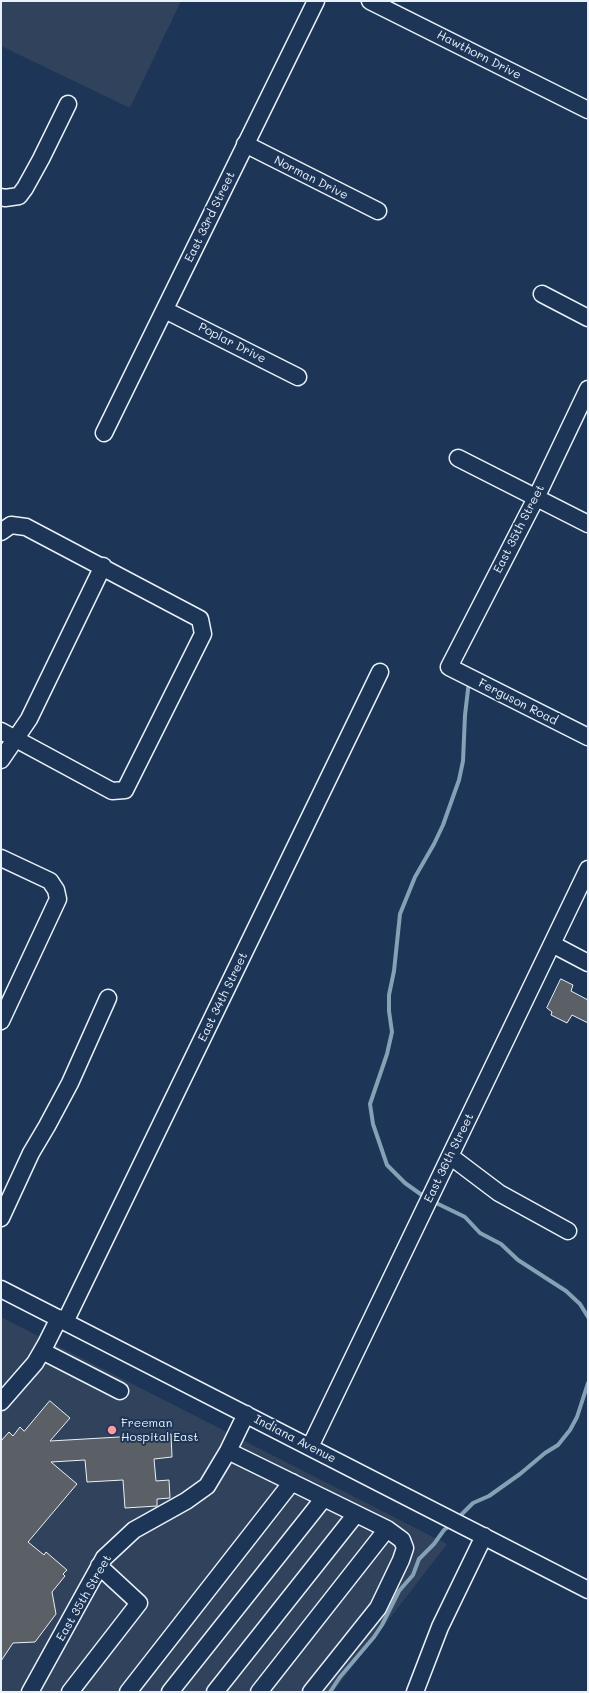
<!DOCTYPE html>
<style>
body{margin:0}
#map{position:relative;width:589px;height:1693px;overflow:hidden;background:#1d3557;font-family:Mali,sans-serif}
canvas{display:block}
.frame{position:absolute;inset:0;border:2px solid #e8f1f8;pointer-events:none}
</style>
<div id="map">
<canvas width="589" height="1693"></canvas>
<div class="frame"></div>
</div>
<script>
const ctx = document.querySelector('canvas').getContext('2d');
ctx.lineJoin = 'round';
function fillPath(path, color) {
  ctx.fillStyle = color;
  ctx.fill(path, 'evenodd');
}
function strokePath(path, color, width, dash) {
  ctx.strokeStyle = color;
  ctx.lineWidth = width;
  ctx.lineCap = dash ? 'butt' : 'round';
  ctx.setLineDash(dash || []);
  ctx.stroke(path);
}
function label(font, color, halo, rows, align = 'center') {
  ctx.font = font + ' Mali,sans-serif';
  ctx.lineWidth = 4;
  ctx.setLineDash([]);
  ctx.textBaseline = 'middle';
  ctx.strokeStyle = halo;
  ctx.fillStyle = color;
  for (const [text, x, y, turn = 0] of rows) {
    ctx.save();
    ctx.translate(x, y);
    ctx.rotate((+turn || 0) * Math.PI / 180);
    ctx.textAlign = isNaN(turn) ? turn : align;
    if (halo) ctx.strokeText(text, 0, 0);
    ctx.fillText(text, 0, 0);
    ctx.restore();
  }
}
fillPath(new Path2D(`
 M 1,1 L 181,1 L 130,108 L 1,46 Z
 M 1,1317 L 447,1544 L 333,1692 L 1,1692 Z`), '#30425c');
strokePath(new Path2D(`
 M 426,1198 L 405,1183 L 387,1165 L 373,1124 L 370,1104 L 387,1054 L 392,1032 L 389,1011 L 389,995 L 394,971 L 400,914 L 415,877 L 434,844 L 443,825 L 459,780 L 463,761 L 465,715 L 469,681
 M 432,1201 L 465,1217 L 480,1233 L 501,1244 L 518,1260 L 566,1291 L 580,1304 L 588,1317
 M 457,1519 L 473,1503 L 489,1496 L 520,1474 L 545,1453 L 558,1445 L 570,1430 L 577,1417 L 588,1383
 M 330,1692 L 340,1677 L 374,1637 L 382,1625 L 399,1591 L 413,1575 L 419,1559 L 434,1544 L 444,1530 L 452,1524`), '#84a1b6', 4);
const building = new Path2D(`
 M 561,979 L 573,985 L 571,991 L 588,1000 L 588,1023 L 572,1015 L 567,1023 L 551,1015 L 552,1012 L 547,1008 Z
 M 50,1401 L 70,1418 L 50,1441 L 171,1434 L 172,1457 L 154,1459 L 156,1481 L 169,1480 L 170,1498 L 157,1499 L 157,1506 L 125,1508 L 123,1480 L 87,1482 L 85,1460 L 51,1462 L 77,1484 L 28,1542 L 44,1555 L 46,1552 L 67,1570 L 63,1574 L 65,1576 L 52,1592 L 56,1614 L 35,1642 L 13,1643 L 1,1661 L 1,1441 L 9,1432 L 13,1436 L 20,1427 L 24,1431 Z`);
fillPath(building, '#5b5f66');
strokePath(building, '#e8f1f8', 1);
const minor = new Path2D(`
 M 370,1 L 588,110
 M 245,144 L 378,211
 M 1,197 L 5,198 L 19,196 L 25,188 L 41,159 L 68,104
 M 542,294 L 588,318
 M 165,310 L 298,377
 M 588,389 L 536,498 L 449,667 L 588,737
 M 104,433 L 316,1
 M 458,458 L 588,524
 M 1,532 L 11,525 L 26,527 L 200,619 L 203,634 L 125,790 L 112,791 L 1,731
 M 1,760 L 29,719 L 103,566
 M 1,858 L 50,881 L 56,890 L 58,899 L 1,1021
 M 552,944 L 588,963
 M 450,1156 L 499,1193 L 568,1231
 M 1,1218 L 31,1153 L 47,1126 L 70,1083 L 108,998
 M 1,1289 L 588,1590
 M 65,1322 L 380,672
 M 42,1351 L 120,1391
 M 1,1402 L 35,1363 L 46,1344 L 59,1318
 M 310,1447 L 588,869
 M 228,1451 L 387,1529 L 402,1540 L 405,1548 L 401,1560 L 378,1608 L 311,1692
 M 30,1692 L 104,1558 L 134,1530 L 186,1501 L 207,1486 L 228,1451 L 246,1414
 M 70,1692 L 139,1603 L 99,1566
 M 128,1692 L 292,1482
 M 170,1692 L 324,1498
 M 215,1692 L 356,1514
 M 259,1692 L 387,1529
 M 415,1692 L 440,1627 L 484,1536`);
strokePath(minor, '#e8f1f8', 19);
strokePath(minor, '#1d3557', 16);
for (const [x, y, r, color] of [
 [112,1430,5,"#ff9aa2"]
]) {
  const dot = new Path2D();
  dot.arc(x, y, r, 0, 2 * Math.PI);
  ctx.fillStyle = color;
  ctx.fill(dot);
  strokePath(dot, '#1d3557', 1.5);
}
label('12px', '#e8f1f8', '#1d3557', [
 ["Hawthorn Drive",479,55,27],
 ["Norman Drive",311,178,27],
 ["East 33rd Street",210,217,-64],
 ["Poplar Drive",232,343,27],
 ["East 35th Street",519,529,-63],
 ["Ferguson Road",518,702,27],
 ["East 34th Street",223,997,-64],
 ["East 36th Street",449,1158,-64],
 ["Indiana Avenue",295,1439,27],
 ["East 35th Street",84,1598,-60]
]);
label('12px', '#e8f1f8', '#1d3557', [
 ["Freeman",121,1423],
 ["Hospital East",121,1437]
], 'left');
</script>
